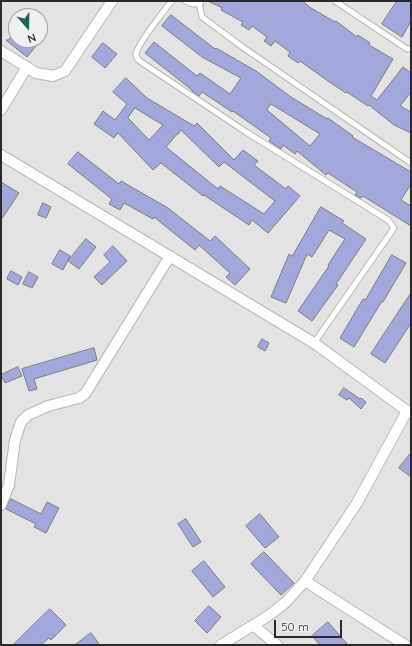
<!DOCTYPE html>
<style>
body{margin:0}
#map{position:relative;width:412px;height:646px;overflow:hidden;background:#e3e3e4;font-family:Quicksand,sans-serif}
canvas{display:block}
.frame{position:absolute;inset:0;border:2px solid #2a2a2b;pointer-events:none}
.north{position:absolute;left:8px;top:8px;width:40px;height:40px;box-sizing:border-box;background:#f0f0f1;border:1px solid #a1a1a2;border-radius:50%;rotate:160deg;font-size:11px;font-weight:700;line-height:16px;text-align:center;color:#2a2a2b}
.north::after{content:'';display:block;margin:auto;width:14px;height:18px;background:#17645f;clip-path:polygon(50% 0,100% 100%,50% 72%,0 100%)}
.scale{position:absolute;left:274px;top:620px;width:68px;height:18px;box-sizing:border-box;border:2px solid #2a2a2b;border-top:0;padding-left:5px;font-size:12px;line-height:14px;white-space:nowrap;color:#2a2a2b;-webkit-text-stroke:3px #f0f0f1;paint-order:stroke}
</style>
<div id="map">
<canvas width="412" height="646"></canvas>
<div class="frame"></div>
<div class="north">N</div>
<div class="scale">50 m</div>
</div>
<script>
const ctx = document.querySelector('canvas').getContext('2d');
ctx.lineJoin = 'round';
function fillPath(path, color) {
  ctx.fillStyle = color;
  ctx.fill(path, 'evenodd');
}
function strokePath(path, color, width, dash) {
  ctx.strokeStyle = color;
  ctx.lineWidth = width;
  ctx.lineCap = dash ? 'butt' : 'round';
  ctx.setLineDash(dash || []);
  ctx.stroke(path);
}
const building = new Path2D(`
 M 208,1 L 302,1 L 311,8 L 335,22 L 336,21 L 357,37 L 358,35 L 370,43 L 369,45 L 393,59 L 371,96 L 377,100 L 403,67 L 411,73 L 411,92 L 400,106 L 411,112 L 411,133 L 394,125 L 369,105 L 368,106 L 347,92 L 346,93 L 328,81 L 300,61 L 298,63 L 288,56 L 290,52 L 275,41 L 271,46 L 264,41 L 267,37 L 252,26 L 249,30 L 241,25 L 243,22 L 221,10 L 222,8 Z
 M 397,1 L 411,1 L 411,21 L 402,37 L 382,24 Z
 M 171,15 L 215,49 L 216,48 L 256,71 L 291,97 L 327,119 L 328,118 L 353,136 L 352,137 L 411,172 L 411,184 L 401,200 L 411,206 L 411,226 L 363,196 L 361,198 L 355,195 L 357,192 L 328,173 L 326,175 L 297,151 L 295,154 L 283,145 L 281,149 L 269,141 L 271,138 L 233,111 L 232,112 L 202,92 L 199,96 L 192,91 L 192,90 L 145,53 L 154,42 L 197,76 L 200,73 L 230,94 L 241,78 L 202,57 L 162,26 ZM 271,104 L 320,134 L 310,146 L 267,110 Z
 M 16,31 L 16,40 L 41,40 L 27,57 L 6,40 L 8,40 Z
 M 103,43 L 117,54 L 105,68 L 92,57 Z
 M 126,78 L 147,98 L 194,126 L 197,123 L 234,160 L 243,150 L 258,161 L 254,165 L 286,189 L 288,186 L 300,196 L 268,233 L 252,220 L 249,225 L 204,195 L 203,196 L 161,163 L 153,170 L 118,133 L 114,138 L 94,124 L 103,111 L 115,120 L 127,104 L 113,92 ZM 135,108 L 163,125 L 149,140 L 128,118 ZM 181,130 L 219,167 L 224,162 L 275,201 L 264,214 L 220,186 L 218,189 L 166,147 L 177,134 L 178,134 Z
 M 78,152 L 119,184 L 121,181 L 168,208 L 210,241 L 215,236 L 250,269 L 235,285 L 226,277 L 230,273 L 199,245 L 195,250 L 154,217 L 153,219 L 124,203 L 120,210 L 109,204 L 112,199 L 68,164 Z
 M 1,182 L 19,193 L 1,220 Z
 M 43,203 L 51,207 L 46,218 L 38,215 Z
 M 321,207 L 344,221 L 342,223 L 366,239 L 336,284 L 338,285 L 312,321 L 298,311 L 329,266 L 328,265 L 345,239 L 329,230 L 312,257 L 307,254 L 286,303 L 271,297 L 289,254 L 292,256 Z
 M 86,239 L 96,247 L 79,269 L 68,261 Z
 M 113,246 L 127,261 L 102,285 L 94,277 L 110,262 L 104,255 Z
 M 60,250 L 70,256 L 63,270 L 52,264 Z
 M 392,255 L 406,263 L 383,302 L 382,301 L 354,347 L 340,338 L 363,299 L 365,300 Z
 M 11,271 L 22,277 L 18,285 L 7,279 Z
 M 29,272 L 38,277 L 32,288 L 23,284 Z
 M 411,293 L 411,323 L 385,363 L 371,354 Z
 M 262,339 L 269,343 L 265,351 L 258,347 Z
 M 94,348 L 97,360 L 34,379 L 37,389 L 29,391 L 22,369 Z
 M 18,367 L 22,376 L 5,383 L 1,375 Z
 M 344,388 L 360,399 L 361,398 L 366,402 L 361,409 L 349,398 L 347,400 L 339,395 Z
 M 411,453 L 411,477 L 399,468 Z
 M 11,499 L 41,514 L 47,502 L 59,508 L 46,533 L 34,527 L 36,524 L 6,509 Z
 M 260,514 L 279,537 L 265,548 L 246,526 Z
 M 186,519 L 201,542 L 193,547 L 178,524 Z
 M 264,552 L 294,583 L 281,595 L 251,564 Z
 M 204,561 L 225,587 L 213,597 L 192,571 Z
 M 209,606 L 221,617 L 207,633 L 195,621 Z
 M 50,609 L 66,625 L 51,640 L 49,638 L 41,645 L 13,645 Z
 M 328,622 L 348,645 L 320,645 L 312,636 Z
 M 91,633 L 100,645 L 75,645 Z`);
fillPath(building, '#a2a8dc');
strokePath(building, '#7b7b7d', 1);
const lane = new Path2D(`
 M 172,1 C 165,9 137,45 136,54 C 136,58 138,60 141,62 L 246,132 L 388,220 L 394,228 L 314,343
 M 186,1 C 191,4 196,6 201,2
 M 335,1 L 407,49 L 411,49
 M 199,3 L 202,17 L 241,46 L 411,163`);
const street = new Path2D(`
 M 1,51 L 36,73 L 53,76 L 65,71 L 112,1
 M 1,110 L 27,67
 M 1,155 L 314,343 L 403,408 L 411,413
 M 1,505 L 9,485 L 15,440 L 21,422 L 28,415 L 48,406 L 79,398 L 85,394 L 170,256
 M 305,581 L 405,645
 M 253,625 L 277,645
 M 221,645 L 268,616 L 286,602 L 305,581 L 357,503 L 407,411`);
strokePath(lane, '#b7b7b8', 7);
strokePath(street, '#b7b7b8', 12);
strokePath(lane, '#fff', 5);
strokePath(street, '#fff', 10);
</script>
